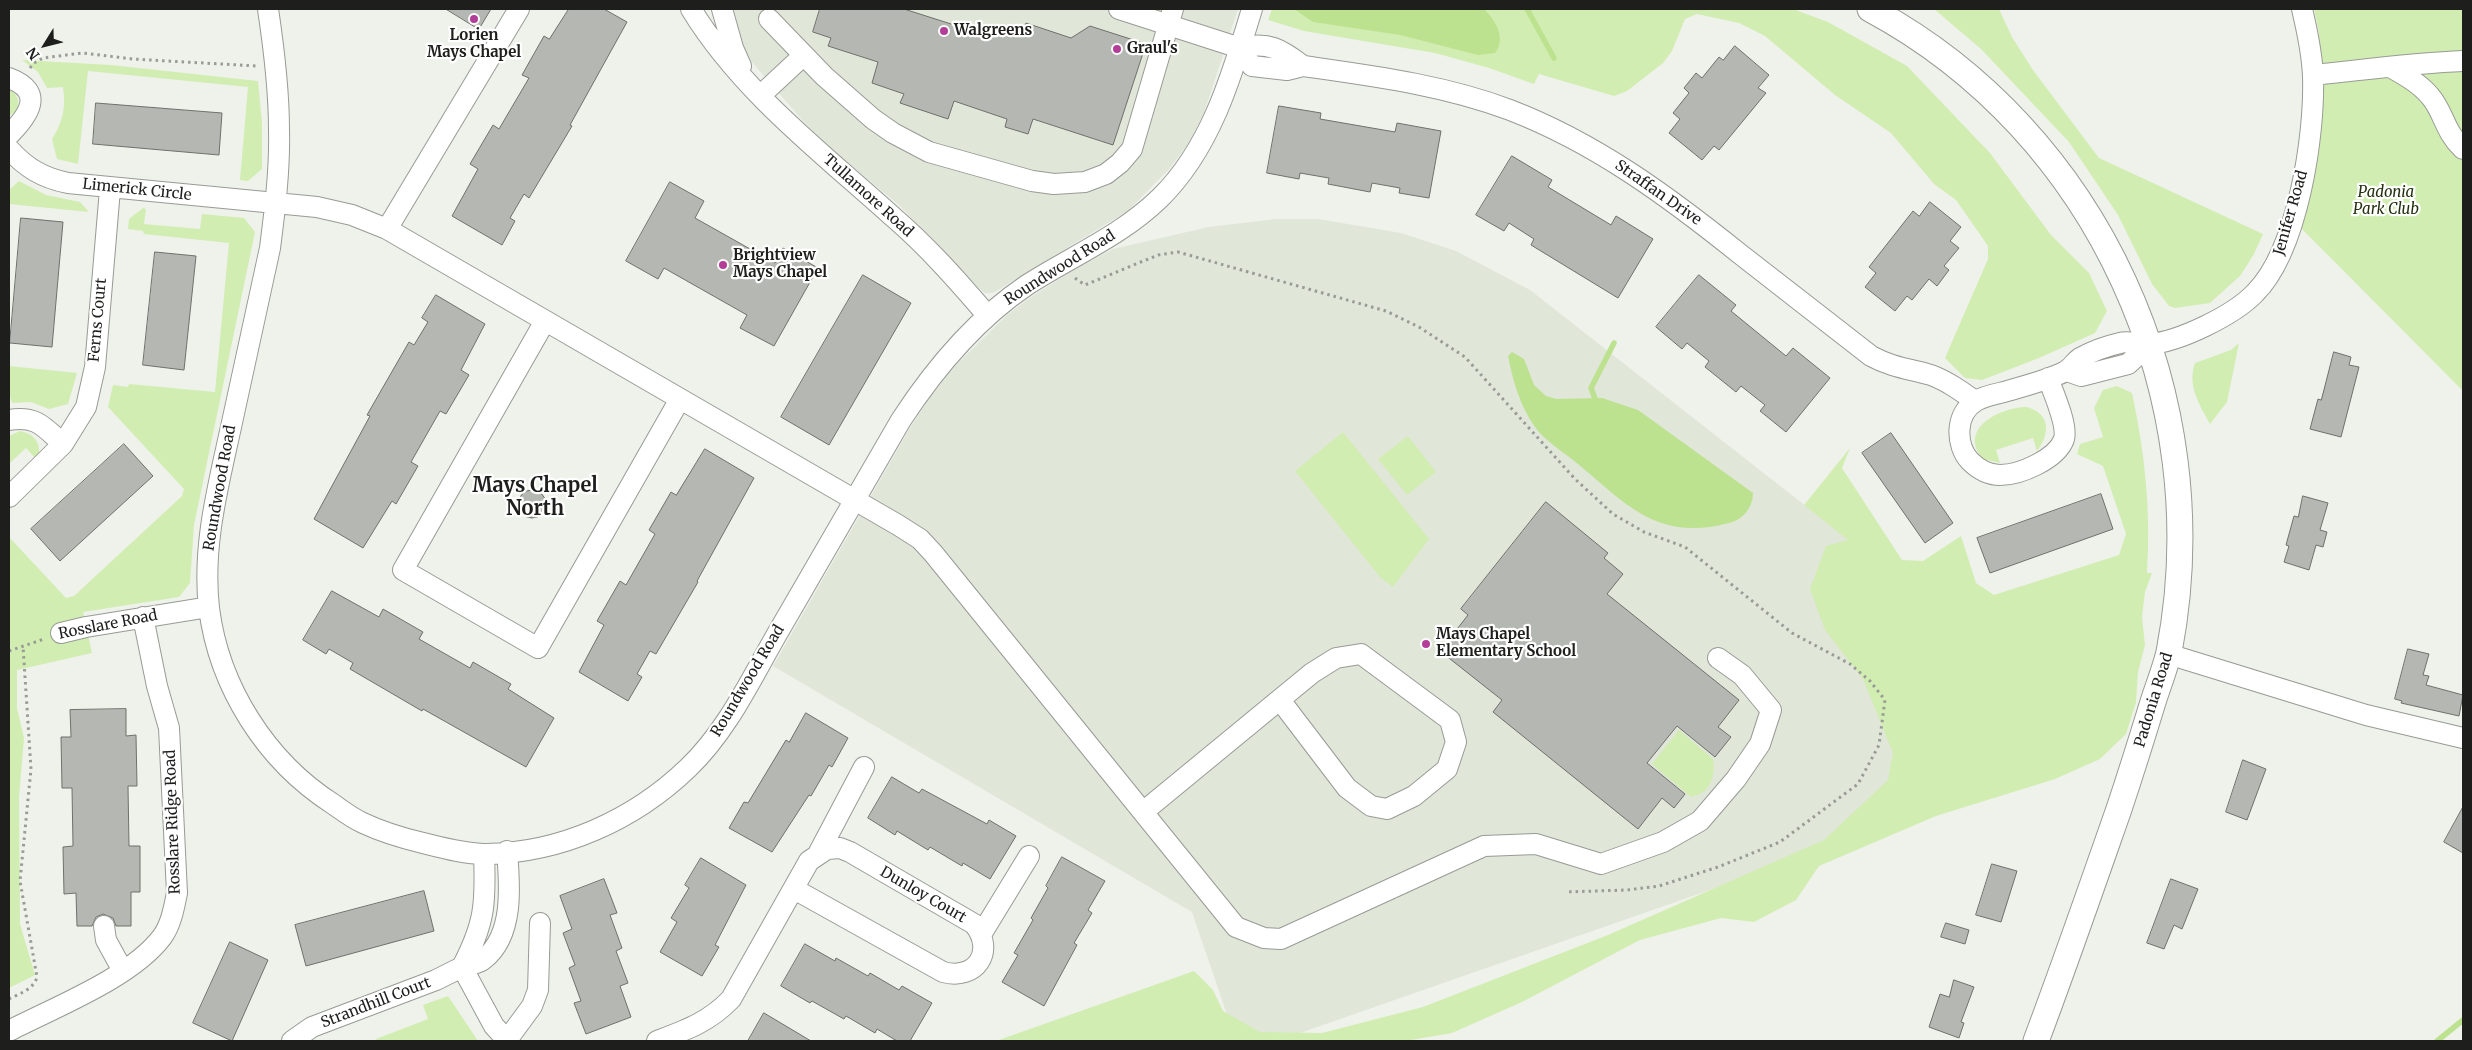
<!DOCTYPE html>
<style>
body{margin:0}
#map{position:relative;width:2472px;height:1050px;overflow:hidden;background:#eef2eb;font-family:Merriweather,serif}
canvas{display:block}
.frame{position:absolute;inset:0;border:10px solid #1e1f1d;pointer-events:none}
.north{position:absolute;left:20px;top:20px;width:50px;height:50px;-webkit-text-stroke:4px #fff;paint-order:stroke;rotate:234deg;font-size:14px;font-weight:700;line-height:20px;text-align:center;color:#1e1f1d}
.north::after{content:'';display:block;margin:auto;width:18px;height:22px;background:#1e1f1d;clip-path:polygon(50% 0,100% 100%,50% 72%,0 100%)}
</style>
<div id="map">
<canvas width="2472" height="1050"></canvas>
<div class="frame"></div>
<div class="north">N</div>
</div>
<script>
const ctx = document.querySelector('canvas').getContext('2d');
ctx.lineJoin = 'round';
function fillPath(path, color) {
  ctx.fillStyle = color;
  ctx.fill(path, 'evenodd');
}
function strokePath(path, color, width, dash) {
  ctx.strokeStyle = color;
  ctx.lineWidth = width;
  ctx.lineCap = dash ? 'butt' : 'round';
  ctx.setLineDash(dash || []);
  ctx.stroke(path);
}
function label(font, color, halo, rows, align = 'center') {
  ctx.font = font + ' Merriweather,serif';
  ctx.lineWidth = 4.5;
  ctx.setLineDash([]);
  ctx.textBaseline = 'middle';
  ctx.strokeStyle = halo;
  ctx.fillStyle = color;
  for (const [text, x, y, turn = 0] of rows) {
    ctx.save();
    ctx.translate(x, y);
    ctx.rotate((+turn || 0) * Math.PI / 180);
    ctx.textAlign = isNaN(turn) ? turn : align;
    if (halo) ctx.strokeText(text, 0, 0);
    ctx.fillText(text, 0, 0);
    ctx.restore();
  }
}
fillPath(new Path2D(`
 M 728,9 L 1238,9 L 1204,113 L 1188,144 L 1170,168 L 1128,211 L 993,293 L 985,293 L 980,289 L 900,206 L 831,149 L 804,122 L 751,61 L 738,37 Z
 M 1276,219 L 1318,219 L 1401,233 L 1456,251 L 1530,290 L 1872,558 L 2121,735 L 1710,890 L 1277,1041 L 1236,1041 L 1192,912 L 773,666 L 910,428 L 931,396 L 956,365 L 1007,315 L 1031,297 L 1072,271 L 1113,249 L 1209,227 Z`), '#e0e6d8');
fillPath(new Path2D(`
 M 1272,9 L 1793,9 L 1828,22 L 1907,66 L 1990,153 L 2051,235 L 2089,273 L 2107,311 L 2095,333 L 2039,358 L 1982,380 L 1965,378 L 1945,358 L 1988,259 L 1988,246 L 1956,200 L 1934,184 L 1891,133 L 1835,95 L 1765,36 L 1739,23 L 1697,14 L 1685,19 L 1672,51 L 1663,63 L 1627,91 L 1614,96 L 1539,74 L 1534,84 L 1489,68 L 1435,53 L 1304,31 L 1268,20 Z
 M 1934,9 L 1999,9 L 2012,37 L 2033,70 L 2099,158 L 2263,234 L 2254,254 L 2240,276 L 2210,303 L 2175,308 L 2169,306 L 2152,284 L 2118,215 L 2069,142 L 1981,49 Z
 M 2314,9 L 2463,9 L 2463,391 L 2300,227 L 2320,116 L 2319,33 Z
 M 22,60 L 111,65 L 258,81 L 262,123 L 262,169 L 248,181 L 240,180 L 248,87 L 88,71 L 78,164 L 57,159 L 52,139 C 63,122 66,107 63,87 L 47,88 L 38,72 Z
 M 9,88 C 21,96 22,109 9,116 Z
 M 19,181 L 46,195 L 80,202 L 89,212 L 9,204 L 9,190 Z
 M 143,208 L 146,209 L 144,224 L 200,229 L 202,214 L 244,218 L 255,232 L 194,525 L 190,583 L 179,597 L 83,612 L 92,653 L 17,670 L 17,708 L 24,738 L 19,797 L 20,924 L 35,975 L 9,988 L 9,537 L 66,598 L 74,596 L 182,496 L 184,489 L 108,407 L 113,385 L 128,387 L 129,384 L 215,392 L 229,243 L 144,234 L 143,231 L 128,229 L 129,219 Z
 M 2239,343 L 2227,402 L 2210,424 C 2199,404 2187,385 2195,363 L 2231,350 Z
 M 9,366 L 77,373 L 68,404 L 49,409 L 31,402 L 12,403 L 9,393 Z
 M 2117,386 L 2132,393 C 2145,453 2151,511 2147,573 L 2152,573 L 2145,592 L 2142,617 L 2145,645 L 2138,672 L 2136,702 L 2126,734 L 2100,759 L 2055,779 L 1936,816 L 1819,866 L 1796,900 L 1754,922 L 1721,918 L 1640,940 L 1522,1002 L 1452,1033 L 1405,1041 L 996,1041 L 1194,971 L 1213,990 L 1223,1011 L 1260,1032 L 1322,1033 L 1423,1007 L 1608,935 L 1824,840 L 1888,780 L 1893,753 L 1863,679 L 1825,630 L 1810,589 L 1826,546 L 1848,540 L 1804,505 L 1850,448 L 1842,468 L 1902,560 L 1923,561 L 1961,536 L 1976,583 L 1994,595 L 2119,555 L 2126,534 L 2103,466 L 2077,454 L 2080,444 L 2103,437 L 2094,408 L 2103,390 Z
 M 2027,407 C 2051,414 2050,434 2037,451 L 2033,438 L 1996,450 L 2000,463 L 1983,459 C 1957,429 2000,407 2027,407 Z
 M 20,431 C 35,434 41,443 39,458 L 35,458 L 26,448 L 9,464 L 9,436 Z
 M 1343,432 L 1429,539 L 1393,587 L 1380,577 L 1295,471 Z
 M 1408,436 L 1436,472 L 1407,495 L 1378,459 Z
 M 1679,730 L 1713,759 C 1716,777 1710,793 1691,797 L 1652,764 Z
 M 448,996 L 478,1041 L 377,1041 L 376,1039 L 428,1019 L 423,1005 Z`), '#d2edb2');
fillPath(new Path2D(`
 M 1294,9 L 1484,9 C 1495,20 1507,38 1495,53 L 1478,55 L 1400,35 L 1313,22 Z
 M 1512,352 L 1524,359 L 1534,385 L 1546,396 L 1556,399 L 1602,398 L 1638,410 L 1753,493 C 1753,507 1743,520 1729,523 C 1658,542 1627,505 1578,464 C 1565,453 1545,441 1535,427 C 1520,406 1513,381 1508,356 Z`), '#bde28f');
strokePath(new Path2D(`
 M 1527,9 L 1554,58
 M 1597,404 L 1591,388 L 1614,343
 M 2437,1041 L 2463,1020`), '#bde28f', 5.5);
const building = new Path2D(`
 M 446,9 L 491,9 L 479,29 Z
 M 569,9 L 604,9 L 627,22 L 570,125 L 572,126 L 529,198 L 524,194 L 510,218 L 515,221 L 502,245 L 452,216 L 478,169 L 470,164 L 493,125 L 499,129 L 529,78 L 522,75 L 544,36 L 549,39 Z
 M 820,9 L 904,9 L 992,37 L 1012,25 L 1024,28 L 1026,23 L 1071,38 L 1090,26 L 1146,44 L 1113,145 L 1033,119 L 1028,134 L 1005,127 L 1007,119 L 954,101 L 948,119 L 900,103 L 904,94 L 872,83 L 878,62 L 828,46 L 831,38 L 813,32 Z
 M 1735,46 L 1769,75 L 1758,88 L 1766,93 L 1719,150 L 1714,146 L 1702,160 L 1669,133 L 1680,119 L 1673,113 L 1689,93 L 1684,88 L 1696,73 L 1702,78 L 1719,57 L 1723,60 Z
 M 96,103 L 222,113 L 219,155 L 93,144 Z
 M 1279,106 L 1321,113 L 1320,119 L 1395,132 L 1397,123 L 1441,131 L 1429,198 L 1399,193 L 1400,188 L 1372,183 L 1370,192 L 1328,184 L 1329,178 L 1300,173 L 1299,179 L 1267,173 Z
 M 1512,156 L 1552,180 L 1548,187 L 1611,225 L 1616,216 L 1653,239 L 1618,298 L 1531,245 L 1534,239 L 1509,223 L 1504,231 L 1476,215 Z
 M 670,182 L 704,201 L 695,218 L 775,263 L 783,248 L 818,268 L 774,346 L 740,328 L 747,315 L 664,268 L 658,279 L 626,261 Z
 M 1930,202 L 1961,227 L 1950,241 L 1959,248 L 1944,266 L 1949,270 L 1937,286 L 1929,279 L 1912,300 L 1907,296 L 1895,311 L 1865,287 L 1876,273 L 1869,267 L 1913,211 L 1919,216 Z
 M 21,218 L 63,222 L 52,347 L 10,343 Z
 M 155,252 L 196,256 L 184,370 L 143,365 Z
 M 863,275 L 911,303 L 829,445 L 781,417 Z
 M 1699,275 L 1736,305 L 1731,311 L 1786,356 L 1793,348 L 1830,378 L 1786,432 L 1760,411 L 1765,405 L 1741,386 L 1736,392 L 1705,367 L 1709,361 L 1687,343 L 1682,349 L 1656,327 Z
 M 436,295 L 485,324 L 461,370 L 469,375 L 446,414 L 440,411 L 411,462 L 418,466 L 396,504 L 392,501 L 363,548 L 314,519 L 370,416 L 367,415 L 409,342 L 414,345 L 428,322 L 422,318 Z
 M 2334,352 L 2351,357 L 2349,365 L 2359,367 L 2341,437 L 2310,429 L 2318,399 L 2321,400 Z
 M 1891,433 L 1953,523 L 1925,543 L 1862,453 Z
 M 124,444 L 153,476 L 60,561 L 31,529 Z
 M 705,449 L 754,478 L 697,581 L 698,582 L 656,654 L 650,651 L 637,674 L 642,677 L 628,701 L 579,672 L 604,625 L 597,621 L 620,581 L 626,585 L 655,534 L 649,530 L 671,492 L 676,495 Z
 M518 504a14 14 0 1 1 28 0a14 14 0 1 1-28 0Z
 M 2101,494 L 2113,529 L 1990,573 L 1977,538 Z
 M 2303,496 L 2328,503 L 2320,530 L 2327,532 L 2323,547 L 2316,545 L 2309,570 L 2284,562 L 2289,546 L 2286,545 L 2294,516 L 2298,517 Z
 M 1546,502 L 1608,553 L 1604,558 L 1623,574 L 1607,594 L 1739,700 L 1718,727 L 1731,737 L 1715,757 L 1677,726 L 1647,763 L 1685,794 L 1674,808 L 1662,798 L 1638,829 L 1493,712 L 1502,700 L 1440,651 L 1468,615 L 1461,609 Z
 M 332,591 L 379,617 L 383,609 L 423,632 L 419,639 L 470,668 L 473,662 L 511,684 L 508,689 L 554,718 L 526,767 L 423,709 L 422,711 L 350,669 L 353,663 L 329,649 L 326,654 L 303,640 Z
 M 2408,649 L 2429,654 L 2423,675 L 2429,676 L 2426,685 L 2463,695 L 2459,716 L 2401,703 L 2402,701 L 2395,699 Z
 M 126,709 L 126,736 L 136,735 L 137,786 L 128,786 L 129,846 L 140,846 L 140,892 L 131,892 L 131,926 L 116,926 L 113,918 L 103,914 L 96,917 L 92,926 L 77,926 L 76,893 L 64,894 L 63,847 L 73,846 L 72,788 L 62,788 L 61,737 L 71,737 L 70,710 Z
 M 806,713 L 848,738 L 832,767 L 829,765 L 811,796 L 809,795 L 772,852 L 729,828 L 744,802 L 748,803 L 786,740 L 789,742 Z
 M 2243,760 L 2266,769 L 2247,820 L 2226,812 Z
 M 892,777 L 919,793 L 922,789 L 987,824 L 989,820 L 1016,836 L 990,879 L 963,863 L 962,866 L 930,847 L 928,850 L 897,831 L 895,835 L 868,818 Z
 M 2463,807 L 2463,853 L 2444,842 Z
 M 1062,857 L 1105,881 L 1088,910 L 1092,913 L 1074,943 L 1077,945 L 1044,1006 L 1002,982 L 1018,955 L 1014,953 L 1033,920 L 1031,918 L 1048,888 L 1046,886 Z
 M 701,858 L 746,885 L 715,945 L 719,947 L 702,976 L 660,952 L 677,922 L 671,918 L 689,888 L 685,885 Z
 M 1992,864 L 2017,871 L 2001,922 L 1976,915 Z
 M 604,879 L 617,913 L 610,915 L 622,948 L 616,951 L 628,983 L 620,986 L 631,1017 L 586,1034 L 574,1003 L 581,1001 L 569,968 L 575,965 L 563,933 L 572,929 L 560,896 Z
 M 2171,879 L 2198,889 L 2182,929 L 2174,925 L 2164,949 L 2147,943 Z
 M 424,891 L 434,931 L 306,966 L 295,925 Z
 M 1946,923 L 1969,930 L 1965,944 L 1941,937 Z
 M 230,942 L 268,960 L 232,1041 L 193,1023 Z
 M 805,944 L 835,961 L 836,958 L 868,976 L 870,973 L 899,990 L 902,986 L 932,1003 L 910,1041 L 897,1041 L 877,1029 L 875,1033 L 846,1016 L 844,1019 L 812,1001 L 810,1003 L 781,986 Z
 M 1954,980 L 1974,987 L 1961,1022 L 1964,1023 L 1959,1038 L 1929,1027 L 1940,994 L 1949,997 Z
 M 764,1013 L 811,1041 L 748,1041 Z`);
fillPath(building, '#b5b8b2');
strokePath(building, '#6e716b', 1);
const minor = new Path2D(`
 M 268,9 C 274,49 279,89 279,130 C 280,169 275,209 270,248 C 257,308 244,367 231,427 C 218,487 202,546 209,608 C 219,687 266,761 333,804 C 343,811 352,818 363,823 C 382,832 402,838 423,843 C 443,848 465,854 485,854 C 561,853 634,820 688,768 C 727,731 751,679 777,634 C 819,562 860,491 901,420 C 935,368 975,320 1027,285 C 1072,256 1121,236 1160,198 C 1211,148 1232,75 1252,9
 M 691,9 C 741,91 821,152 892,216 C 927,246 957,280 987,315
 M 722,9 L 733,48 L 741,66
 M 1119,9 L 1240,48
 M 769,19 L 824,76 L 873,119 L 893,133 L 929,152 L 1032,181 L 1054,184 L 1085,182 L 1106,174 L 1120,163 L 1132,149 L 1173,9
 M 1240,48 L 1252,66 L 1287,70 L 1303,66 C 1373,76 1444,85 1510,110 C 1596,143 1669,197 1740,254 C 1784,288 1827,322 1871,356 C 1891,367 1910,369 1931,375 C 1947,381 1961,391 1975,401
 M 1240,48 C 1268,41 1281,49 1303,66
 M 2392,68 C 2406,76 2420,84 2430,96 C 2444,112 2444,131 2463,149
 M 2313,75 C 2363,70 2413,63 2463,61
 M 9,78 C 46,92 28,116 9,135
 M 761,95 L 804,55
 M 9,149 C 26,168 43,178 68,183 L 317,207 L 352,215 L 387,229 L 898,525 L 920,539 L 933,553 L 1236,927 L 1264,938 L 1281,939 L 1484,846 L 1536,844 L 1601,864 L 1663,842 L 1700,821 L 1736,779 L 1760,744 L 1771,710 L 1742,675 L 1718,658
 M 387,229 L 519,9
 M 545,321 L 403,570 L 538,648 L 680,399
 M 2067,371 L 2081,376 L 2128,364 L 2150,344
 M 2048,378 C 2053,392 2068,425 2064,439 C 2057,459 2020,475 2000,475 C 1989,475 1978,469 1970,461 C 1955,445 1955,413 1976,401 C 1984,396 1995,394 2004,392 C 2024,386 2045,381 2064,372 C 2071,369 2074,362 2080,358 C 2091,352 2107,346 2120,343 C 2129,340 2139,345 2149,344 C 2179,342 2234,315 2255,293 C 2298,250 2315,135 2313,76 C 2312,54 2307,30 2302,9
 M 9,420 C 36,415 44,427 63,444
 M 9,497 L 63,444 L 86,407 L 95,367 L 110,189
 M 61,633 L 86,627 L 209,607
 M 2168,654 L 2366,715 L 2463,738
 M 1143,812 L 1312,673 L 1336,658 L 1361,654 L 1450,720 L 1456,742 L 1447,769 L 1414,796 L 1387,809 L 1371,806 L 1347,788 L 1280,700
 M 484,854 C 486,903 485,923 462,967 C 469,965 479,964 484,959 C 514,935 510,886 507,851
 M 818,854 L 864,767
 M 104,926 L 106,940 L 123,971
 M 982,933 L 1029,856
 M 9,1031 C 55,1007 131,978 162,937 C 171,925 174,908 177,893 L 169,728 L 157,686 L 143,617
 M 507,1040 L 532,1006 L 538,990 L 540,923
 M 292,1041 L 312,1027 L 436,980 L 462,967 L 494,1026 L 508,1041
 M 657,1041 C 686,1030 709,1022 731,999 L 809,861 L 827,849 L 840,848 L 850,852 L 974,924 C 996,951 976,981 943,972 L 794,889`);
const major = new Path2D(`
 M 1870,9 C 2099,132 2218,398 2169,652 C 2165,669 2158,686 2153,702 C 2142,738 2131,773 2119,809 C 2092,886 2065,964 2036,1041`);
strokePath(minor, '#989b95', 22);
strokePath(major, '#989b95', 27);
strokePath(new Path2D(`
 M 30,68 L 34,63 L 43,58 L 82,53 L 133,59 L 256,66
 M 1075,278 L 1085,285 L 1158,255 L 1178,252 L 1386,311 L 1419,327 L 1465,357 L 1575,479 L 1613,514 L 1644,532 L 1685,547 L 1792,633 L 1850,664 L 1870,681 L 1885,700 L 1879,745 L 1858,784 L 1780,842 L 1718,867 L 1659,886 L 1627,890 L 1565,892
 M 9,651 L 44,639
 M 9,999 C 19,994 34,989 37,977 L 20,881 L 31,769 L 23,646`), '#989b96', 3, [2.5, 4]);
strokePath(minor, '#fff', 20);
strokePath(major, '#fff', 25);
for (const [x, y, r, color] of [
 [474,19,5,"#b23e97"],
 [944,31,5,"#b23e97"],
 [1117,49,5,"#b23e97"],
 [723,265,5,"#b23e97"],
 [1426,644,5,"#b23e97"]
]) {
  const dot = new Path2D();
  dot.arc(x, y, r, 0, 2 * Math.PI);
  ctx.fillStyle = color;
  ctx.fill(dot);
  strokePath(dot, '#fff', 2);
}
label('bold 15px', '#1e1f1d', '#fff', [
 ["Walgreens",954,31],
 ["Lorien",474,36,"center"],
 ["Mays Chapel",474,53,"center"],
 ["Graul's",1127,49],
 ["Brightview",733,256],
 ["Mays Chapel",733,273],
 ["Mays Chapel",1436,635],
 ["Elementary School",1436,652]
], 'left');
label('15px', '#1e1f1d', '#fff', [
 ["Limerick Circle",137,190,6],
 ["Straffan Drive",1658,193,35],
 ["Tullamore Road",868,196,42],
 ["Jenifer Road",2291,213,-74],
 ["Roundwood Road",1060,268,-32],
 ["Ferns Court",98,320,-85],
 ["Roundwood Road",220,488,-80],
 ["Rosslare Road",108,625,-11],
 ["Roundwood Road",748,681,-59],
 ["Padonia Road",2154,700,-73],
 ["Rosslare Ridge Road",173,822,-92],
 ["Dunloy Court",923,895,30],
 ["Strandhill Court",376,1003,-21]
]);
label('italic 15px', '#23310f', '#fff', [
 ["Padonia",2386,193],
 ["Park Club",2386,210]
]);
label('bold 20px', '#1e1f1d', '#fff', [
 ["Mays Chapel",535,486],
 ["North",535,509]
]);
</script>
